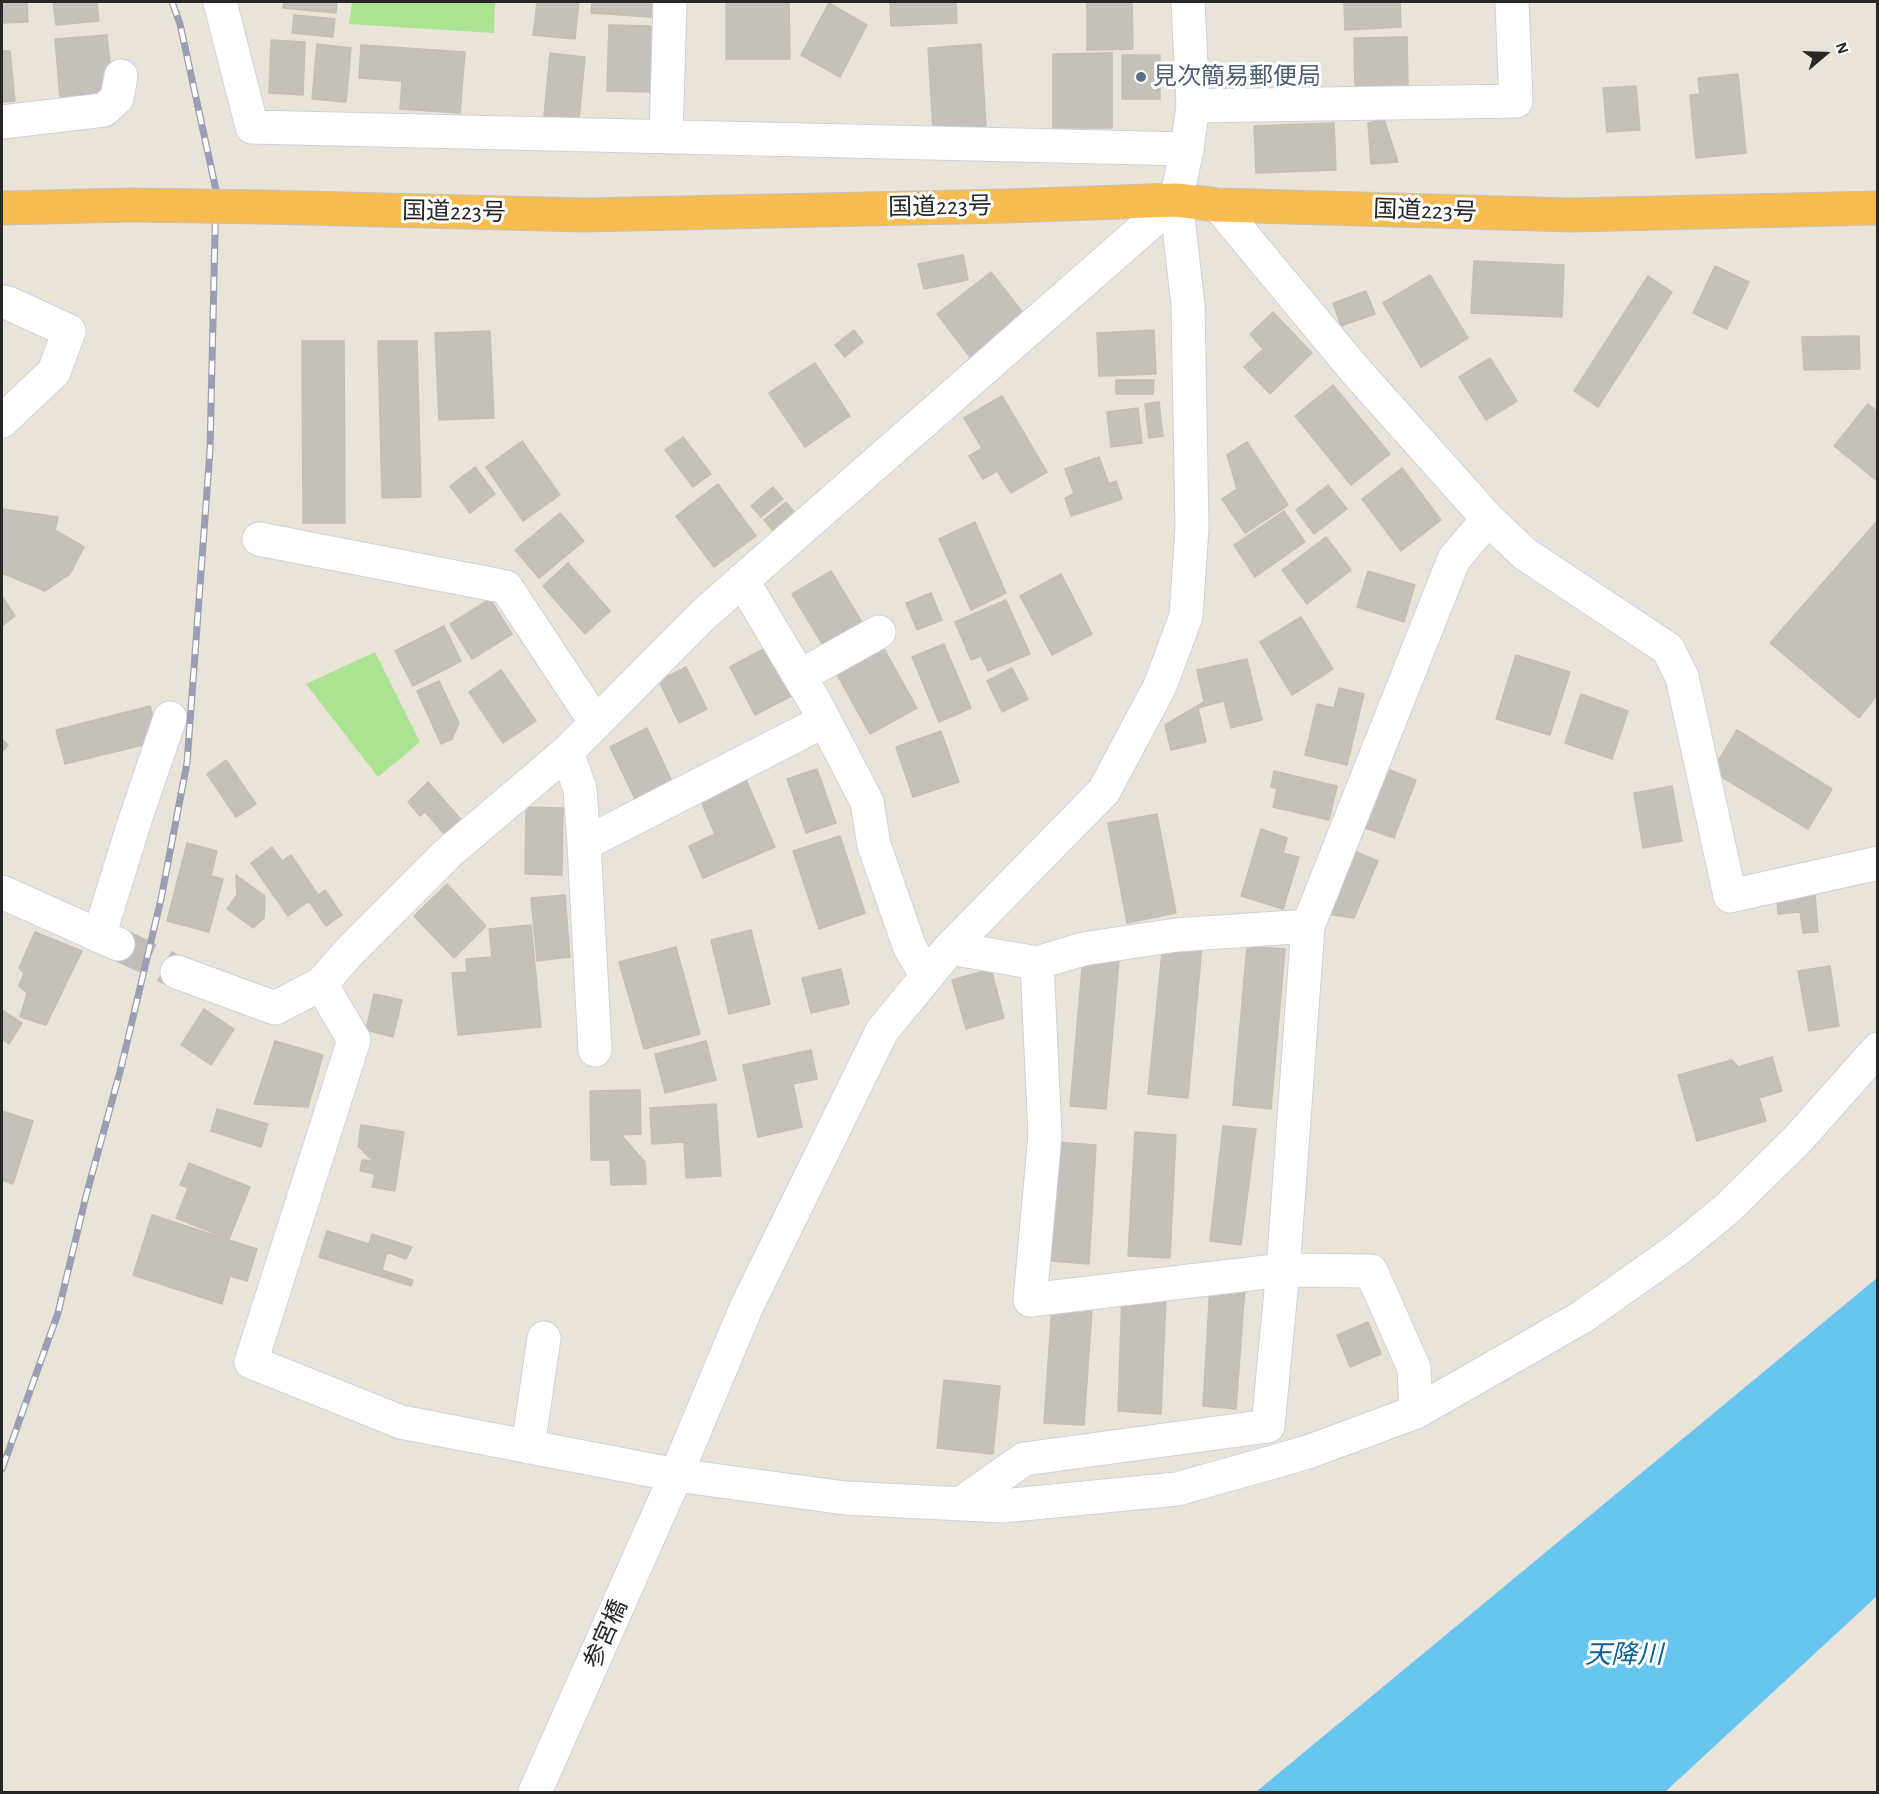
<!DOCTYPE html>
<meta charset="utf-8">
<style>
body{margin:0}
#map{position:relative;width:1879px;height:1794px;overflow:hidden;background:#eae3d8;font-family:"Alegreya Sans",sans-serif}
canvas{display:block}
.frame{position:absolute;inset:0;border:3px solid #272727;pointer-events:none}
.north{position:absolute;left:1795px;top:24px;width:60px;height:60px;-webkit-text-stroke:4px #fff;paint-order:stroke;rotate:71deg;font-size:16px;font-weight:700;line-height:24px;text-align:center;color:#272727}
.north::after{content:'';display:block;margin:auto;width:21px;height:27px;background:#272727;clip-path:polygon(50% 0,100% 100%,50% 72%,0 100%)}
</style>
<div id="map">
<canvas width="1879" height="1794"></canvas>
<div class="frame"></div>
<div class="north">N</div>
</div>
<script>
const ctx = document.querySelector('canvas').getContext('2d');
ctx.lineJoin = 'round';
function fillPath(path, color) {
  ctx.fillStyle = color;
  ctx.fill(path, 'evenodd');
}
function strokePath(path, color, width, dash) {
  ctx.strokeStyle = color;
  ctx.lineWidth = width;
  ctx.lineCap = dash ? 'butt' : 'round';
  ctx.setLineDash(dash || []);
  ctx.stroke(path);
}
function label(font, color, halo, rows, align = 'center') {
  ctx.font = font + ' "Alegreya Sans","Noto Sans JP",sans-serif';
  ctx.lineWidth = 6;
  ctx.setLineDash([]);
  ctx.textBaseline = 'middle';
  ctx.strokeStyle = halo;
  ctx.fillStyle = color;
  for (const [text, x, y, turn = 0] of rows) {
    ctx.save();
    ctx.translate(x, y);
    ctx.rotate((+turn || 0) * Math.PI / 180);
    ctx.textAlign = isNaN(turn) ? turn : align;
    if (halo) ctx.strokeText(text, 0, 0);
    ctx.fillText(text, 0, 0);
    ctx.restore();
  }
}
fillPath(new Path2D(`
 M 352,2 L 495,2 L 494,33 L 349,24 Z
 M 375,652 L 420,742 L 378,777 L 306,684 Z`), '#aae392');
fillPath(new Path2D(`
 M 1877,1278 L 1877,1596 L 1665,1792 L 1256,1792 Z`), '#67c5f0');
const building = new Path2D(`
 M 2,2 L 27,2 L 28,22 L 2,23 Z
 M 53,2 L 97,2 L 99,21 L 56,25 Z
 M 284,2 L 337,2 L 336,13 L 283,8 Z
 M 537,2 L 579,2 L 575,39 L 533,35 Z
 M 592,2 L 652,2 L 651,17 L 591,13 Z
 M 726,2 L 789,2 L 790,59 L 726,59 Z
 M 890,2 L 956,2 L 957,23 L 891,26 Z
 M 1087,2 L 1132,2 L 1133,49 L 1087,50 Z
 M 1344,2 L 1400,2 L 1401,27 L 1345,30 Z
 M 829,3 L 867,25 L 840,77 L 801,55 Z
 M 294,15 L 335,19 L 333,37 L 292,33 Z
 M 609,25 L 651,26 L 650,92 L 607,91 Z
 M 107,35 L 113,92 L 60,97 L 55,39 Z
 M 1407,37 L 1408,87 L 1355,88 L 1354,38 Z
 M 271,40 L 305,42 L 303,95 L 269,93 Z
 M 317,44 L 351,48 L 346,102 L 312,99 Z
 M 981,44 L 986,128 L 933,131 L 928,48 Z
 M 361,45 L 465,52 L 460,113 L 400,109 L 402,81 L 359,78 Z
 M 2,51 L 10,51 L 15,101 L 2,102 Z
 M 550,53 L 585,57 L 579,120 L 544,116 Z
 M 1112,53 L 1112,128 L 1053,128 L 1053,54 Z
 M 1122,55 L 1160,55 L 1160,99 L 1122,99 Z
 M 1738,74 L 1746,153 L 1696,158 L 1690,95 L 1700,94 L 1698,78 Z
 M 1636,86 L 1640,130 L 1607,132 L 1603,88 Z
 M 1384,119 L 1398,162 L 1371,164 L 1368,123 Z
 M 1334,123 L 1336,170 L 1256,173 L 1254,126 Z
 M 963,255 L 968,280 L 924,289 L 918,264 Z
 M 1474,261 L 1564,265 L 1562,317 L 1471,313 Z
 M 1715,266 L 1749,282 L 1727,329 L 1693,313 Z
 M 991,272 L 1031,323 L 976,365 L 937,314 Z
 M 1430,275 L 1468,338 L 1421,367 L 1383,303 Z
 M 1648,276 L 1672,292 L 1598,407 L 1574,391 Z
 M 1366,291 L 1375,314 L 1341,326 L 1333,303 Z
 M 1273,312 L 1312,353 L 1270,394 L 1244,367 L 1263,349 L 1250,334 Z
 M 854,330 L 863,342 L 845,357 L 835,345 Z
 M 1154,330 L 1156,374 L 1099,376 L 1097,333 Z
 M 490,331 L 494,418 L 439,420 L 435,333 Z
 M 1859,336 L 1860,369 L 1804,370 L 1802,337 Z
 M 302,341 L 344,341 L 345,523 L 303,523 Z
 M 378,341 L 417,341 L 421,497 L 382,498 Z
 M 1490,358 L 1517,401 L 1486,420 L 1459,377 Z
 M 815,363 L 850,416 L 805,447 L 769,393 Z
 M 1116,380 L 1154,380 L 1153,394 L 1116,394 Z
 M 1333,385 L 1390,454 L 1351,485 L 1295,416 Z
 M 1002,396 L 1047,472 L 1011,493 L 997,471 L 983,479 L 969,456 L 982,448 L 964,418 Z
 M 1159,402 L 1163,436 L 1149,438 L 1145,404 Z
 M 1868,404 L 1878,412 L 1878,478 L 1876,480 L 1834,446 Z
 M 1138,408 L 1142,443 L 1111,447 L 1107,412 Z
 M 683,437 L 711,474 L 693,487 L 665,450 Z
 M 522,441 L 560,495 L 523,521 L 486,467 Z
 M 1247,442 L 1288,505 L 1245,533 L 1222,499 L 1237,489 L 1227,455 Z
 M 1099,457 L 1109,484 L 1116,481 L 1122,499 L 1071,516 L 1065,498 L 1074,494 L 1065,469 Z
 M 475,467 L 495,494 L 470,513 L 450,486 Z
 M 1402,468 L 1441,520 L 1401,551 L 1362,499 Z
 M 718,484 L 756,536 L 714,567 L 676,516 Z
 M 1328,485 L 1347,509 L 1314,534 L 1296,510 Z
 M 773,487 L 783,499 L 761,517 L 751,506 Z
 M 786,502 L 801,520 L 780,539 L 764,520 Z
 M 2,509 L 58,517 L 55,530 L 84,547 L 70,574 L 45,591 L 2,573 Z
 M 1284,511 L 1305,542 L 1255,577 L 1234,545 Z
 M 560,513 L 584,541 L 539,578 L 515,550 Z
 M 1878,520 L 1878,694 L 1859,718 L 1770,643 Z
 M 975,522 L 1006,593 L 971,610 L 939,539 Z
 M 1326,537 L 1351,570 L 1307,604 L 1282,570 Z
 M 568,563 L 610,611 L 585,634 L 543,586 Z
 M 831,571 L 865,627 L 826,650 L 792,594 Z
 M 1368,571 L 1415,585 L 1404,622 L 1357,607 Z
 M 1061,574 L 1092,634 L 1052,655 L 1020,596 Z
 M 931,593 L 942,620 L 917,630 L 906,603 Z
 M 2,596 L 15,616 L 2,626 Z
 M 490,599 L 512,634 L 472,659 L 450,624 Z
 M 1006,600 L 1030,654 L 988,671 L 981,656 L 971,660 L 955,622 Z
 M 1301,617 L 1333,669 L 1292,695 L 1260,642 Z
 M 444,626 L 461,661 L 413,686 L 395,651 Z
 M 944,644 L 971,708 L 939,722 L 912,657 Z
 M 769,646 L 795,694 L 755,715 L 730,667 Z
 M 883,647 L 917,708 L 870,734 L 836,673 Z
 M 1516,655 L 1570,672 L 1550,735 L 1496,719 Z
 M 1247,659 L 1262,720 L 1231,728 L 1224,701 L 1198,708 L 1206,742 L 1171,750 L 1165,725 L 1204,702 L 1197,670 Z
 M 686,667 L 707,709 L 679,723 L 659,681 Z
 M 1012,668 L 1028,699 L 1002,712 L 987,681 Z
 M 501,670 L 536,721 L 503,743 L 469,692 Z
 M 439,681 L 459,723 L 452,739 L 441,744 L 417,691 Z
 M 1339,688 L 1364,694 L 1347,765 L 1305,755 L 1317,704 L 1334,708 Z
 M 1581,694 L 1628,711 L 1612,759 L 1565,743 Z
 M 150,706 L 159,741 L 65,764 L 56,730 Z
 M 647,728 L 672,781 L 635,799 L 610,747 Z
 M 1737,730 L 1832,789 L 1808,829 L 1712,771 Z
 M 941,731 L 959,782 L 913,797 L 896,747 Z
 M 2,739 L 8,745 L 2,752 Z
 M 226,760 L 256,804 L 236,817 L 207,774 Z
 M 1382,767 L 1416,780 L 1394,838 L 1360,826 Z
 M 817,769 L 836,823 L 806,833 L 787,779 Z
 M 1274,771 L 1337,786 L 1329,820 L 1273,807 L 1277,789 L 1271,787 Z
 M 745,777 L 775,847 L 703,878 L 689,846 L 715,834 L 699,797 Z
 M 428,782 L 464,823 L 448,838 L 425,812 L 420,816 L 408,802 Z
 M 1672,786 L 1682,841 L 1643,848 L 1634,793 Z
 M 526,807 L 563,808 L 562,875 L 525,874 Z
 M 1157,814 L 1176,913 L 1127,923 L 1108,823 Z
 M 1261,829 L 1287,838 L 1283,853 L 1299,857 L 1283,909 L 1241,896 Z
 M 840,836 L 865,913 L 819,929 L 793,851 Z
 M 187,843 L 217,851 L 211,876 L 223,879 L 209,932 L 167,921 Z
 M 272,847 L 282,861 L 291,855 L 318,895 L 325,890 L 342,915 L 326,926 L 309,901 L 288,916 L 251,863 Z
 M 1347,848 L 1378,861 L 1354,918 L 1320,913 Z
 M 236,875 L 265,896 L 264,918 L 253,928 L 227,909 L 237,895 Z
 M 447,884 L 486,926 L 454,958 L 414,916 Z
 M 1815,894 L 1818,932 L 1803,933 L 1800,912 L 1778,914 L 1777,899 Z
 M 565,895 L 570,957 L 537,961 L 531,898 Z
 M 531,925 L 541,1027 L 458,1035 L 452,973 L 467,972 L 466,959 L 492,957 L 489,929 Z
 M 751,930 L 770,1004 L 729,1014 L 711,940 Z
 M 35,932 L 82,951 L 46,1025 L 20,1017 L 27,993 L 19,986 L 24,973 L 19,968 Z
 M 1163,942 L 1202,946 L 1188,1098 L 1148,1094 Z
 M 1247,946 L 1285,949 L 1271,1109 L 1233,1105 Z
 M 676,947 L 700,1034 L 644,1049 L 619,962 Z
 M 1083,957 L 1119,960 L 1106,1109 L 1070,1106 Z
 M 1830,966 L 1839,1026 L 1809,1031 L 1798,971 Z
 M 841,969 L 849,1004 L 811,1013 L 802,978 Z
 M 991,969 L 1004,1018 L 966,1029 L 952,980 Z
 M 374,994 L 402,1000 L 393,1037 L 366,1030 Z
 M 204,1009 L 234,1029 L 211,1065 L 181,1045 Z
 M 2,1010 L 22,1023 L 9,1044 L 2,1039 Z
 M 275,1041 L 323,1055 L 308,1107 L 254,1104 Z
 M 706,1041 L 716,1080 L 665,1093 L 655,1054 Z
 M 811,1050 L 817,1079 L 793,1084 L 802,1127 L 758,1137 L 743,1065 Z
 M 1772,1057 L 1782,1091 L 1759,1098 L 1766,1121 L 1697,1141 L 1678,1075 L 1732,1060 L 1738,1067 Z
 M 640,1090 L 641,1134 L 621,1135 L 645,1162 L 646,1184 L 611,1185 L 610,1160 L 591,1160 L 590,1091 Z
 M 716,1104 L 721,1176 L 686,1178 L 684,1142 L 652,1144 L 650,1108 Z
 M 217,1109 L 268,1124 L 261,1147 L 211,1131 Z
 M 2,1111 L 33,1121 L 13,1184 L 2,1180 Z
 M 361,1125 L 404,1132 L 395,1191 L 372,1187 L 375,1174 L 360,1171 L 362,1160 L 373,1161 L 358,1146 Z
 M 1223,1126 L 1256,1129 L 1241,1245 L 1210,1241 Z
 M 1135,1132 L 1176,1135 L 1170,1258 L 1128,1256 Z
 M 1056,1142 L 1096,1145 L 1089,1264 L 1050,1261 Z
 M 189,1163 L 250,1187 L 229,1239 L 176,1218 L 188,1188 L 180,1185 Z
 M 152,1215 L 257,1249 L 247,1281 L 230,1276 L 222,1304 L 133,1275 Z
 M 327,1231 L 369,1244 L 372,1234 L 412,1247 L 406,1259 L 387,1252 L 382,1270 L 413,1280 L 411,1286 L 319,1257 Z
 M 1210,1285 L 1245,1287 L 1236,1409 L 1203,1406 Z
 M 1122,1294 L 1166,1296 L 1161,1414 L 1118,1411 Z
 M 1052,1306 L 1092,1309 L 1084,1425 L 1044,1423 Z
 M 1368,1322 L 1381,1354 L 1350,1367 L 1337,1335 Z
 M 944,1380 L 1000,1386 L 993,1454 L 937,1448 Z`);
fillPath(building, '#c5c0b8');
strokePath(building, '#c5bfb2', 1.5);
strokePath(new Path2D(`
 M 120,945 L 177,972`), '#c3bdb5', 33, [33, 16]);
const minor = new Path2D(`
 M 220,2 L 252,127 L 1187,149
 M 1193,106 L 1516,101 L 1512,2
 M 2,122 L 104,110 L 117,98 L 121,76
 M 666,137 L 670,2
 M 1218,205 L 1355,370 L 1488,519 L 1525,554 L 1668,649 L 1682,677 L 1730,896 L 1878,863
 M 2,302 L 8,303 L 69,331 L 54,372 L 2,421
 M 259,539 L 506,587 L 596,723
 M 742,580 L 816,704 L 867,802 L 874,845 L 910,948 L 927,976
 M 800,676 L 879,632
 M 567,752 L 580,789 L 584,844 L 824,721
 M 584,844 L 595,1050
 M 2,892 L 118,944
 M 99,936 L 136,817 L 170,718
 M 950,948 L 1037,963 L 1045,1135 L 1030,1300 L 1283,1270 L 1371,1271 L 1414,1368 L 1416,1412
 M 1037,963 L 1083,949 L 1176,935 L 1308,926
 M 177,972 L 275,1008 L 321,984 L 350,951 L 448,853 L 567,752 L 703,615 L 1176,200
 M 321,984 L 354,1040 L 251,1362 L 401,1422 L 676,1475 L 845,1498 L 1002,1506 L 1177,1489 L 1305,1453 L 1416,1412 L 1582,1317 L 1678,1249 L 1728,1208 L 1798,1139 L 1878,1049
 M 528,1447 L 544,1338
 M 960,1504 L 1024,1459 L 1268,1426 L 1283,1270 L 1308,926 L 1454,559 L 1488,519`);
const tertiary = new Path2D(`
 M 535,1792 L 676,1475 L 746,1308 L 882,1031 L 950,948 L 1104,791 L 1160,686 L 1186,616 L 1192,528 L 1188,305 L 1176,200 L 1187,149 L 1193,106 L 1188,2`);
const trunk = new Path2D(`
 M 264,207 L 584,215 L 1008,206 L 1176,200 L 1218,205 L 1572,215 L 1878,208
 M 2,208 L 132,205`);
strokePath(minor, '#cdd0e1', 35);
strokePath(tertiary, '#cdd0e1', 35);
strokePath(trunk, '#c3c3c3', 35);
strokePath(minor, '#fff', 33);
strokePath(tertiary, '#fff', 33);
strokePath(trunk, '#f9bc51', 33);
const rail = new Path2D(`
 M 2,1469 L 58,1313 L 86,1196 L 121,1068 L 161,899 L 187,763 L 210,450 L 216,190 L 180,24 L 172,2`);
strokePath(rail, '#9b9db2', 7);
strokePath(rail, '#fff', 4.5, [14]);
const trunkBridge = new Path2D(`
 M 132,205 L 264,207`);
strokePath(trunkBridge, '#c3c3c3', 35, []);
strokePath(trunkBridge, '#f9bc51', 33);
for (const [x, y, r, color] of [
 [1141,77,6,"#5c6f8a"]
]) {
  const dot = new Path2D();
  dot.arc(x, y, r, 0, 2 * Math.PI);
  ctx.fillStyle = color;
  ctx.fill(dot);
  strokePath(dot, '#fff', 2);
}
label('24px', '#4e5e75', '#fff', [
 ["見次簡易郵便局",1153,77]
], 'left');
label('24px', '#272727', '#fff', [
 ["国道223号",940,207,-1],
 ["国道223号",1425,211,2],
 ["国道223号",454,212,1],
 ["参宮橋",606,1634,-66]
]);
label('italic 26px', '#0a6097', '#fff', [
 ["天降川",1624,1655]
]);
</script>
